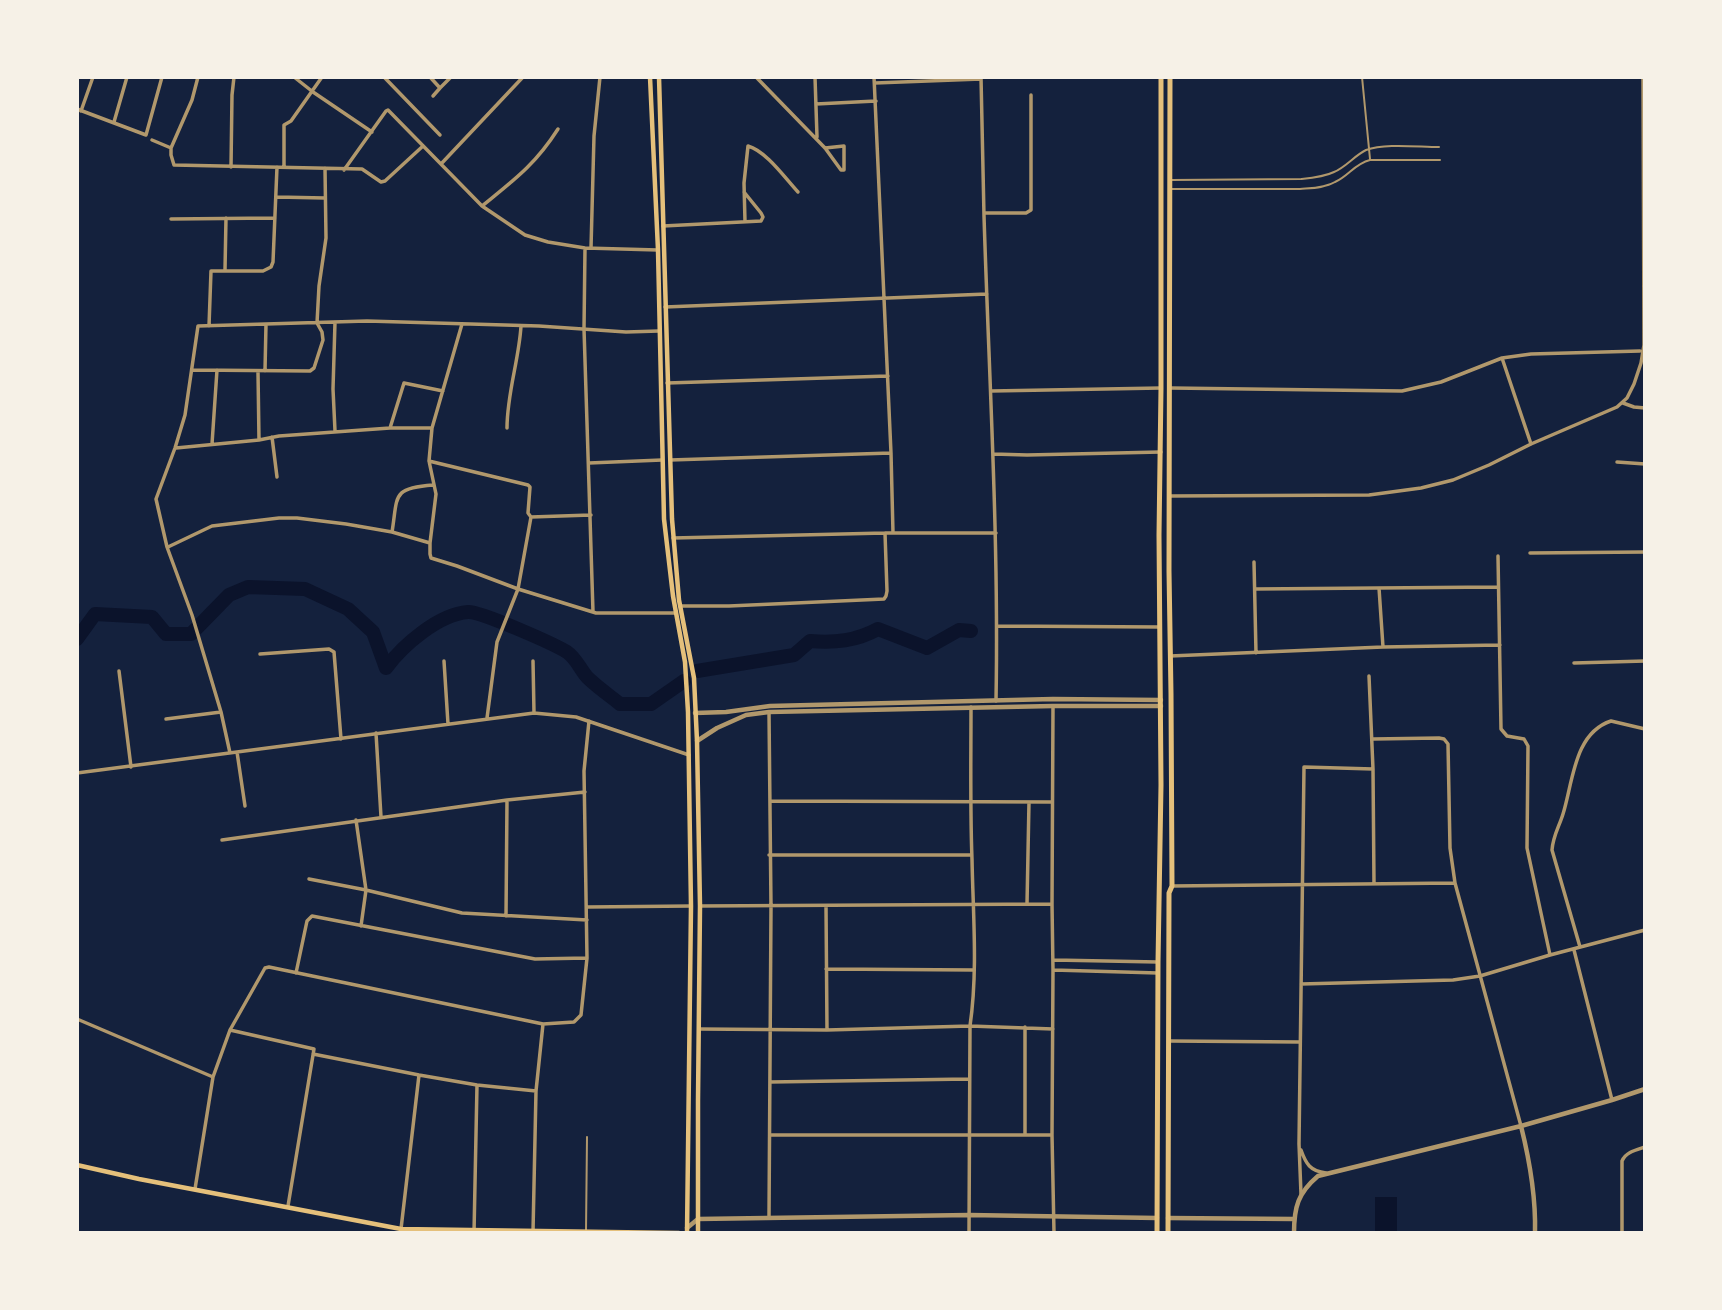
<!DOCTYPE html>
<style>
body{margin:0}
#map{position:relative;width:1722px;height:1310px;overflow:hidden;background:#14213d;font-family:"Alegreya Sans",sans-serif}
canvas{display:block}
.frame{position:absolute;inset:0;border:79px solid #f6f1e7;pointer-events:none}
</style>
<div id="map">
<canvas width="1722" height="1310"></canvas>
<div class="frame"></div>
</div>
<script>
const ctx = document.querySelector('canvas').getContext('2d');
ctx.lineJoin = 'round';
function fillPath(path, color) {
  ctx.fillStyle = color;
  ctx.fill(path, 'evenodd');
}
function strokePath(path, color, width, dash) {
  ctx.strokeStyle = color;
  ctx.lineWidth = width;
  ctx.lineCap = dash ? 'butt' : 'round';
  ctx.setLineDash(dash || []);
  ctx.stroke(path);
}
fillPath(new Path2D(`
 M 1375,1197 L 1397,1197 L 1397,1233 L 1375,1233 Z`), '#0b132b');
strokePath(new Path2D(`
 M 77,639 L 95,614 L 152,617 L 166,634 L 191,634 L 229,595 L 248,587 L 305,589 L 348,609 L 373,632 L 386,668 C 403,645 439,614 468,612 C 480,611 554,644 567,652 C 576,658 580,669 587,677 C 597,687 609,695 620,704 L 651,704 L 684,681
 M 697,671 L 794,655 L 810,641 C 835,643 856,641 878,629 L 927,648 L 959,630 L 971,631`), '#0b132b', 14);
strokePath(new Path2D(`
 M 1362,77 L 1370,159
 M 1171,180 L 1301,179 C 1312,178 1324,177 1334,172 C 1346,167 1354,156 1366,150 C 1385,143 1418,147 1439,147
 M 1172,189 L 1300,189 C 1311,188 1325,188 1335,182 C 1349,176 1354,164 1370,160 L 1440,160
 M 586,1231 L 587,1137`), '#b1986c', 2);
strokePath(new Path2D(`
 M 198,77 L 192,100 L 171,148 L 171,155 L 174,165 L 362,169 L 381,182 L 385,181 L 423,146
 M 294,77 L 313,92 L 372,132
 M 384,77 L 440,135
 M 430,77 L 440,88 L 451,77
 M 756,77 L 825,148 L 841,170 L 844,170
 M 815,77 L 817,137
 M 874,77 L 891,453 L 893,533
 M 981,77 C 982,123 983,169 984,216 C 989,378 999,539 996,701
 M 875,83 L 981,79
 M 433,96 L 440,88
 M 816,104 L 876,101
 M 77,109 L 146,135 L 162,77
 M 81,111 L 93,77
 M 114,122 L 127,77
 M 152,140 L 171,148
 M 825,148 L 844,146 L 844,170
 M 441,164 L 523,77
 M 284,166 L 284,125 L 291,121 L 322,77
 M 231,167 L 232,95 L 234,77
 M 344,170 L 386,111 L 388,110 L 482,206 L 525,235 L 548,242 L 585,248 L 658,250
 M 276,197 L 325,198
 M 482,206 C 514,180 535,165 558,129
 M 984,213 L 1026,213 L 1031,210 L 1031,95
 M 171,219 L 275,218
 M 745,222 L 744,183 L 748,146 C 766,151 785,178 798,192
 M 663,226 L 761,221 L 763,217 L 761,213 L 744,192
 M 585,248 L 584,329 L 593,612
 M 591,248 L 594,136 L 600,77
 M 225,270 L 226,218
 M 665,307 L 987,294
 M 462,324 L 432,428 L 429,461 L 436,494 L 430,543 L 430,554 L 431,558 L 457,566 L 518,589 L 596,613 L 676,613
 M 209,326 L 211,271 L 263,271 L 271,267 L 273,262 L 277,167
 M 1502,358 L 1531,444
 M 192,370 L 310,371 L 314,368 L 323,340 L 322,332 L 317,323 L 319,286 L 326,238 L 325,168
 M 265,371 L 266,324
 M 258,372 L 259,440
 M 667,383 L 888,376
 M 1171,388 L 1402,391 L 1441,382 L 1502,358 L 1531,354 L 1640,351
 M 991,391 L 1161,388
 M 1623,403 L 1634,407 L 1645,408
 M 432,428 L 390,428 L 404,383 L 443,391
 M 507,428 C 507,393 519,360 521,326
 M 335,431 L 333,389 L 335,322
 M 272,437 L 277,477
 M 212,444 L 217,370
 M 176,448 L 259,440 L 279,436 L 390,428
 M 993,454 L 1027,455 L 1161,452
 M 670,460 L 891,453
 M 429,461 L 528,485 L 530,487 L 528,513 L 531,517 L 518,589 L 497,642 L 487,718
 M 1617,462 L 1645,464
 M 589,463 L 662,460
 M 1170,496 L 1369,495 L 1421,488 L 1453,480 L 1489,465 L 1531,444 L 1617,407 L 1627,398 L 1634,384 L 1641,363 L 1644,345 L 1643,77
 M 531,517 L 591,515
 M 392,532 L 430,543
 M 673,538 L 885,533 L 996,533
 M 168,547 L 212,526 L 279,518 L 297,518 L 346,524 L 392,532 C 398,496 391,488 433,485
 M 1530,553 L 1645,552
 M 1498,556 L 1501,729 L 1507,736 L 1524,739 L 1528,746 L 1527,848 L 1550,955
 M 1254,562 L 1256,653
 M 1379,588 L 1383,647
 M 1255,589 L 1498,587
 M 680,606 L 729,606 L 884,599 L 886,596 L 887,591 L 885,533
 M 997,626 L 1160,627
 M 260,654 L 329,649 L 334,652 L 341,739
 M 1170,656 L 1383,647 L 1500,645
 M 444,661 L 448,724
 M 533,661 L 534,713
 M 1574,663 L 1645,661
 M 119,671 L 131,767
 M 1369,676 L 1373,769 L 1374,884
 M 1053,707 L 1052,904 L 1053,970 L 1052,1135 L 1054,1233
 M 166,719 L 221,712
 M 376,733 L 381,817
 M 1373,739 L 1439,738 L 1444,739 L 1448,744 L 1450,848 L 1455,883 L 1521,1126
 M 237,752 L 245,806
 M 230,753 L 221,712 L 192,615 L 167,547 L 156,499 L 175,448 L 185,415 L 198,326 L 367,321 L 539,326 L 626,332 L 659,331
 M 77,773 L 534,713 L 576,717 L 689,755
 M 770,801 L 1051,802
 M 356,820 L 366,890 L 361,926
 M 222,840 L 507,800 L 585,792
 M 769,855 L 971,855
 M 309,879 L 366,890 L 462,913 L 587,920
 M 1172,886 L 1455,883
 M 1027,904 L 1029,802
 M 700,906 L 1051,904
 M 826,906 L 827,1030
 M 587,907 L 691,906
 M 506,916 L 507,800
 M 1580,947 L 1552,850 C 1553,836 1559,827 1563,814 C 1573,782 1574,733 1611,721 L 1645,729
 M 1574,950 L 1612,1100
 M 1053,960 L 1158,962
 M 826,969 L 974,970
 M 1053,970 L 1158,973
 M 296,973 L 307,921 L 312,916 L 535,959 L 587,958
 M 1301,984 L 1453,980 L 1480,976 L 1550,955 L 1645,930
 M 77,1019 L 213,1077
 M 1025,1027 L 1025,1135
 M 699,1029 L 827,1030 L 970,1026 L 1053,1029
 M 230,1030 L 314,1049 L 288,1206
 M 1169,1041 L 1300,1042
 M 313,1054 L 419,1075 L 477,1085 L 536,1091
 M 770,1082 L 969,1079
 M 770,1135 L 1052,1135
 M 1301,1150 C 1306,1164 1310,1171 1326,1173
 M 195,1189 L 213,1077 L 230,1030 L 265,968 L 269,967 L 543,1024 L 574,1022 L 581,1015 L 587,958 L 584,771 L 589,721
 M 1301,1194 L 1299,1144 L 1304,767 L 1373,769
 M 769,1217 L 771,907 L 769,712
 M 401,1229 L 419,1075
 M 533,1232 L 536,1091 L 543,1024
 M 474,1233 L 477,1085
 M 969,1233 L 970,1026 C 978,971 973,914 972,859 C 970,808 971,758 971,707
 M 1622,1233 L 1622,1161 C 1626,1152 1636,1150 1645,1147`), '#b1986c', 3.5);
strokePath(new Path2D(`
 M 695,713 L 726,712 L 770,706 L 1053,699 L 1161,700
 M 697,741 L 717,728 L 746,715 L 769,712 L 1053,706 L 1161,706
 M 1521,1126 C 1530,1162 1536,1196 1535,1233
 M 1168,1218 L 1294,1219
 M 687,1228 L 698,1219 L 969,1215 L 1157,1218
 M 1294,1233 C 1294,1207 1298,1193 1318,1176 L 1521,1126 L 1612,1100 L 1645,1089`), '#b1986c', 4.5);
strokePath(new Path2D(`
 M 650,77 L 658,250 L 664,519 L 673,596 L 685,662 L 688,712 L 691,906 L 687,1233
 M 659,77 L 672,519 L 679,600 L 694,678 L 697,741 L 700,906 L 698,1100 L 698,1233
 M 77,1165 L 139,1179 L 401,1229 L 679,1233`), '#e5c07b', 4.5);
strokePath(new Path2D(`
 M 1157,1233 L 1158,962 L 1161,785 L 1159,535 L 1161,388 L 1161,77
 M 1168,1233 L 1169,893 L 1172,886 L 1171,694 L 1169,571 L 1170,77`), '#e5c07b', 5);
</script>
